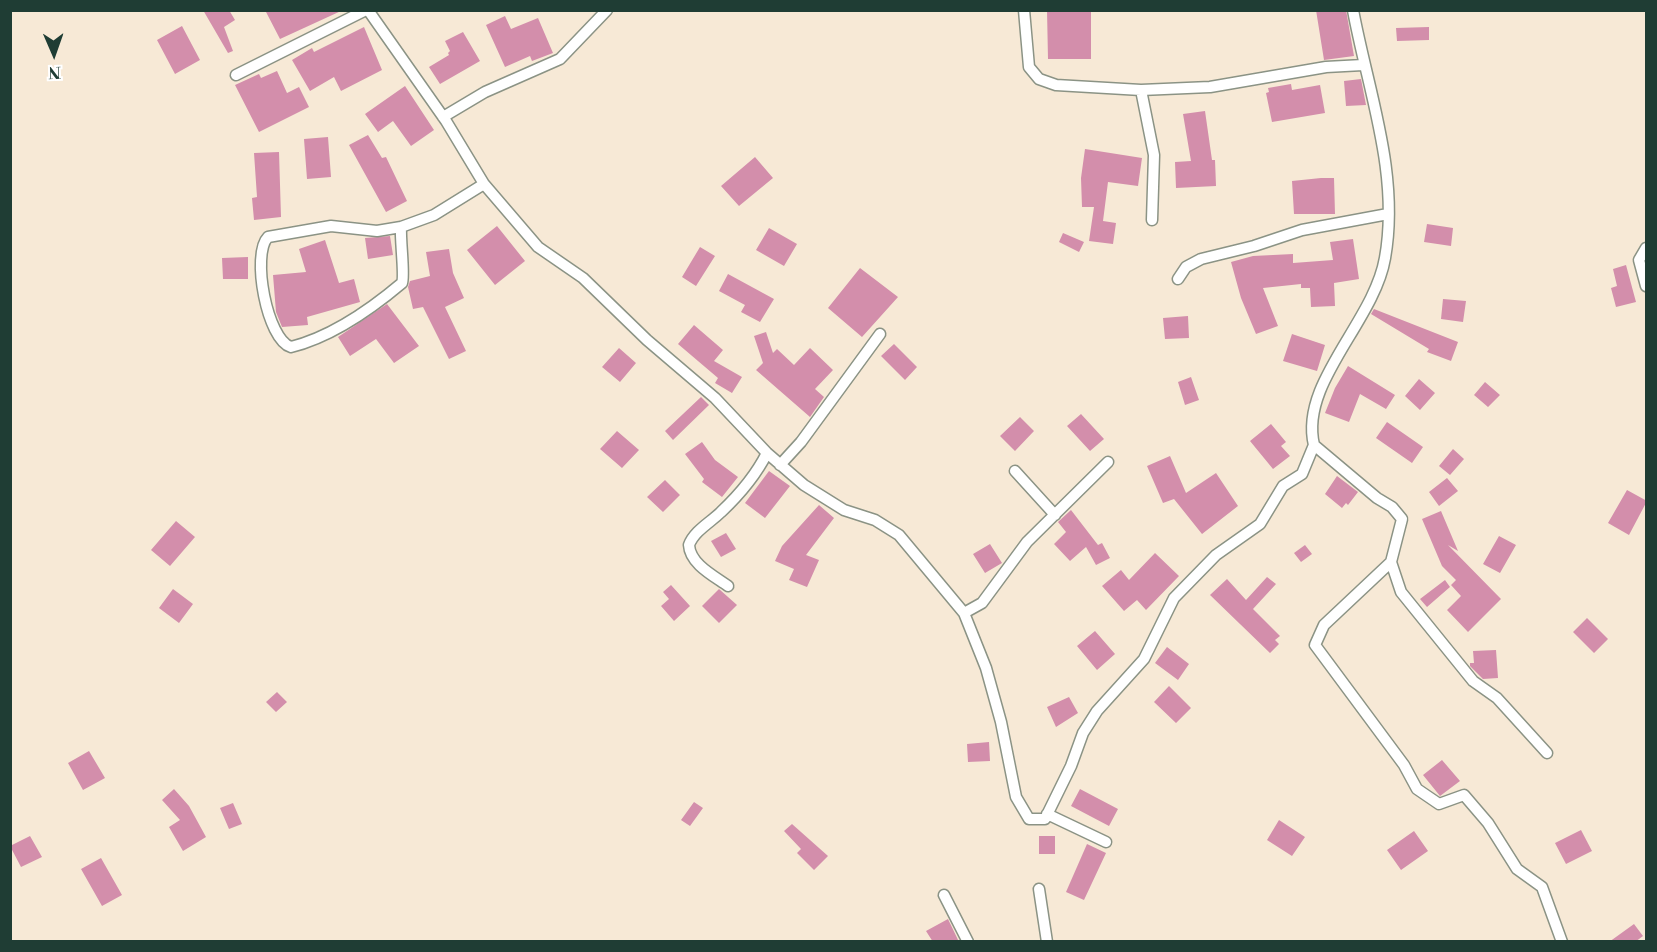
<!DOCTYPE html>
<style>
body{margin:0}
#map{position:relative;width:1657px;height:952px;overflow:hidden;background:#f7e9d6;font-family:"Libre Bodoni",serif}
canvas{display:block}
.frame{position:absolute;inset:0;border:12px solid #1f3d34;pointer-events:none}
.north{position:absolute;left:24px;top:24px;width:60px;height:60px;-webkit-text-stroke:4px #fff;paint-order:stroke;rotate:178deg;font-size:16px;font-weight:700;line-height:24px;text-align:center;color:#1f3d34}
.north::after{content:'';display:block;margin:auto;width:21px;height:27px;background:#1f3d34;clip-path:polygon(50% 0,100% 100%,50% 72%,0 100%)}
</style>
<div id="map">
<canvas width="1657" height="952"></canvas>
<div class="frame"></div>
<div class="north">N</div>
</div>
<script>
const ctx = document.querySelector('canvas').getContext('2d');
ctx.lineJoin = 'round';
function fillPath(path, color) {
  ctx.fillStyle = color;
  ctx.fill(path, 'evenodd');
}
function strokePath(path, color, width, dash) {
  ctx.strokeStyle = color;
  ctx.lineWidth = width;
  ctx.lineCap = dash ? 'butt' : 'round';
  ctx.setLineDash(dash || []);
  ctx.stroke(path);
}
fillPath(new Path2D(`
 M 203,10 L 229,10 L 235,20 L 224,27 L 233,51 L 228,53 Z
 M 265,10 L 341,10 L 341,11 L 280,39 Z
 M 1047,10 L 1091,10 L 1091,59 L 1048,59 Z
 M 1316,10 L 1346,10 L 1354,56 L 1324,60 Z
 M 505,16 L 511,29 L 538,18 L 553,53 L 532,61 L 530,56 L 505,67 L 486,25 Z
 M 182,26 L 200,60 L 175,74 L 157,40 Z
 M 364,27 L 382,70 L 341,91 L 334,77 L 310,91 L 292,60 L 312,48 L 314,52 Z
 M 1429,27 L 1429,40 L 1397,41 L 1396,28 Z
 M 463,32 L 480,61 L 440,84 L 429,67 L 449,55 L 448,53 L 450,51 L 445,41 Z
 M 277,71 L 287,93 L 299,87 L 309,107 L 259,132 L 235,85 L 259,74 L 261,78 Z
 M 1361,79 L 1366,105 L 1346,106 L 1344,81 Z
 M 1291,84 L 1292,90 L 1320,85 L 1325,113 L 1272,122 L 1266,93 L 1269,92 L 1268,88 Z
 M 405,86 L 434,130 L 411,146 L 393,121 L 378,132 L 365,114 Z
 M 1205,111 L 1212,160 L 1215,160 L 1216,186 L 1176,188 L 1175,162 L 1191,161 L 1183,114 Z
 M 368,135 L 382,158 L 386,157 L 407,201 L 386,212 L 349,145 Z
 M 328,137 L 331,177 L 307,179 L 304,139 Z
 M 1085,149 L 1142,158 L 1138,186 L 1108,182 L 1103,221 L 1116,223 L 1113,244 L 1089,241 L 1094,207 L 1082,207 L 1081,178 Z
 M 279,152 L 281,217 L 254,220 L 252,198 L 257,197 L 254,153 Z
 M 755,157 L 773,178 L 739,206 L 721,186 Z
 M 1321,178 L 1334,178 L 1335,214 L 1294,214 L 1292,181 Z
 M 1427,224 L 1453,228 L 1451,246 L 1424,242 Z
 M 497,226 L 525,261 L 495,285 L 467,250 Z
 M 769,228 L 797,244 L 784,266 L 756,250 Z
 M 1063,233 L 1084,242 L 1079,252 L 1059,242 Z
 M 390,236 L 393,255 L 368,259 L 365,238 Z
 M 1353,239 L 1359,279 L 1334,283 L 1335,306 L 1311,307 L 1310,288 L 1301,288 L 1301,284 L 1263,288 L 1278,326 L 1256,334 L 1241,298 L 1231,262 L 1253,256 L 1293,254 L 1293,263 L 1333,260 L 1330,242 Z
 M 325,240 L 339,283 L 354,279 L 360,302 L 307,317 L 308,325 L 282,327 L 276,312 L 273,275 L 306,272 L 299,249 Z
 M 700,247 L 715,256 L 696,286 L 682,277 Z
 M 449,249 L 453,273 L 464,298 L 445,307 L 466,351 L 449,359 L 423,307 L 413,309 L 408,287 L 410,281 L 430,276 L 426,252 Z
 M 248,257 L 248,279 L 223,279 L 222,258 Z
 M 1626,265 L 1636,302 L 1616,307 L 1611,288 L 1617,286 L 1613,269 Z
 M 860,268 L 898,297 L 862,337 L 828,308 Z
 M 728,274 L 774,299 L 760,322 L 741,312 L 745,305 L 719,291 Z
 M 1443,299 L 1466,301 L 1463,322 L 1441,319 Z
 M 387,304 L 419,346 L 394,363 L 376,339 L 350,356 L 338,337 Z
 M 1374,309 L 1458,342 L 1451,361 L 1427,352 L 1429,349 L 1371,314 Z
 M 1188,316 L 1189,338 L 1165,339 L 1163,318 Z
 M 694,325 L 723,350 L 714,361 L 742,377 L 732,393 L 715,383 L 718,378 L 678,344 Z
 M 766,332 L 773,353 L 777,349 L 794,365 L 810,348 L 833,370 L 815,389 L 824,397 L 810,417 L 756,370 L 763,363 L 754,336 Z
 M 1292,334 L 1325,345 L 1317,371 L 1283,361 Z
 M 894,344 L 917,367 L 905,380 L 881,356 Z
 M 619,348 L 636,363 L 620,382 L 602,367 Z
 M 1348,366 L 1395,395 L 1386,409 L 1360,394 L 1349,422 L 1325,413 L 1335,388 Z
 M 1191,377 L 1199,400 L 1185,405 L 1178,382 Z
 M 1419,379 L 1435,393 L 1420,410 L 1405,396 Z
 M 1485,382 L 1500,395 L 1488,407 L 1474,395 Z
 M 701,397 L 709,405 L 673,440 L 665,431 Z
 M 1081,414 L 1104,439 L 1090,451 L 1067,426 Z
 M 1020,417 L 1034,431 L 1015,451 L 1000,436 Z
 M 1387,422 L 1423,447 L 1412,463 L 1376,438 Z
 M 1271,424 L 1286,442 L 1281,446 L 1290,456 L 1273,469 L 1250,441 Z
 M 617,431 L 639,450 L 622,468 L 600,449 Z
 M 702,442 L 715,460 L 738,477 L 722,497 L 702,482 L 704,479 L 685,454 Z
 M 1453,449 L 1464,459 L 1450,475 L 1439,466 Z
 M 1170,456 L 1186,493 L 1216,473 L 1238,506 L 1202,534 L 1174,499 L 1163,503 L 1147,466 Z
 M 769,471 L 790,486 L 765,518 L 745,503 Z
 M 1337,476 L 1358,492 L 1348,505 L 1346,503 L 1342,508 L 1325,494 Z
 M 1447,478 L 1458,491 L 1439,506 L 1429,492 Z
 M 665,480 L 680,495 L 663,512 L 647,497 Z
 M 1627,490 L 1647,501 L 1629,535 L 1608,523 Z
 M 819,505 L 834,518 L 806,555 L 819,560 L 807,587 L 789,580 L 794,569 L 775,561 L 782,546 Z
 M 1071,510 L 1098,545 L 1102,543 L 1110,558 L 1096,565 L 1086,547 L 1070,561 L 1054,544 L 1066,532 L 1058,522 Z
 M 1441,511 L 1458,551 L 1448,545 L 1501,599 L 1468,632 L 1447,610 L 1461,596 L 1451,585 L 1456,580 L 1442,566 L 1422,519 Z
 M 176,521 L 195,537 L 170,566 L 151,550 Z
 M 726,533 L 736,549 L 721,557 L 711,541 Z
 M 1499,536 L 1516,545 L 1500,573 L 1483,564 Z
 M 990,544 L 1002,563 L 985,573 L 973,554 Z
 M 1305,545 L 1312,554 L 1301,562 L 1294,553 Z
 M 1155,553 L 1179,576 L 1146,610 L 1137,600 L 1124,611 L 1102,586 L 1121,570 L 1129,580 Z
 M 1267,577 L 1276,584 L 1253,609 L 1280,636 L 1275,640 L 1279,644 L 1270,653 L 1210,595 L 1227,579 L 1246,600 Z
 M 1445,580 L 1450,587 L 1427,607 L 1420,599 Z
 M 671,585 L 690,606 L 674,621 L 661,606 L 669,599 L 663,592 Z
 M 173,589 L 193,604 L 179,623 L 159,608 Z
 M 719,589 L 737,605 L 719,623 L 702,606 Z
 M 1587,618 L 1608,639 L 1594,653 L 1573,632 Z
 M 1095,631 L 1115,654 L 1097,670 L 1077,646 Z
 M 1167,647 L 1189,664 L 1178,680 L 1155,663 Z
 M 1496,650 L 1498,678 L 1483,679 L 1470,666 L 1470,663 L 1474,663 L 1473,651 Z
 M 1169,686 L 1191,708 L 1176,723 L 1154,702 Z
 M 277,692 L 287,702 L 276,712 L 266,702 Z
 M 1069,697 L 1078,713 L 1056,727 L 1047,707 Z
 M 989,742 L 990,761 L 968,762 L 967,744 Z
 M 89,751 L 105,778 L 83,790 L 68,763 Z
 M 1442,760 L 1460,781 L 1440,796 L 1423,775 Z
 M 174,789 L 189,806 L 206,837 L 183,851 L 169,827 L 180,820 L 162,800 Z
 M 1080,789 L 1118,809 L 1109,826 L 1071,806 Z
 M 694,802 L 703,808 L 690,826 L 681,820 Z
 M 233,803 L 242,824 L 229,829 L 220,808 Z
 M 1279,820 L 1305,837 L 1292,856 L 1267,840 Z
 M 792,824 L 828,856 L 814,870 L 797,853 L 801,849 L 784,831 Z
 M 1581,830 L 1592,851 L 1566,864 L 1555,843 Z
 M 1414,831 L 1428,851 L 1401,870 L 1387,850 Z
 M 30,836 L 42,857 L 21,867 L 10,846 Z
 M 1039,836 L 1055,836 L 1055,854 L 1039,854 Z
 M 1087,844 L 1106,853 L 1084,900 L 1066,892 Z
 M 101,858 L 122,895 L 102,906 L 81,869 Z
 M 948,919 L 959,942 L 933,942 L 926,931 Z
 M 1634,924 L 1643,936 L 1635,942 L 1609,942 Z`), '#d38eab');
const street = new Path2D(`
 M 368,10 L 446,121 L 484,184 L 538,247 L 583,278 L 647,340 L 715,398 L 767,453 L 804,485 L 844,510 L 875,520 L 899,535 L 964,613 L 986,668 L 1001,722 L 1016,797 L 1029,819 L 1045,819 L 1071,766 L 1083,733 L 1097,711 L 1144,659 L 1174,598 L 1216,555 L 1260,524 L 1283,486 L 1302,474 L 1314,445
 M 1024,10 L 1029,67 L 1039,79 L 1056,85 L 1141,90 L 1210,87 L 1326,67 L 1363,65
 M 1353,10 C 1368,91 1400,174 1385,258 C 1374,322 1299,383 1314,445 L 1377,498 L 1392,507 L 1402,519 L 1391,562 L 1401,592 L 1473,681 L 1497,698 L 1547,753
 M 236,75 L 366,10
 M 1141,90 L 1154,155 L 1152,220
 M 443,117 L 485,92 L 560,59 L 607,10
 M 401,227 C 400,240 405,276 402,283 C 370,310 331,337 291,347 C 267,340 251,254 268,237 L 331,226 L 377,231 L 401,227 L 434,215 L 484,184
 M 1646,248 L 1639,260 L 1646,286
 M 1178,279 L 1186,267 L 1201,259 L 1254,246 L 1302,230 L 1388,214
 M 780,465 L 801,442 L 880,334
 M 1015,471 L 1055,515
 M 1391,562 L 1324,625 L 1315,645 L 1404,765 L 1417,789 L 1439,804 L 1464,795 L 1488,823 L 1517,869 L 1542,887 L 1562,942
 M 728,586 C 714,576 690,564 689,545 C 694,531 711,522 721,512 C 739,495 756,475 767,453
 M 964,613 L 982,603 L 1027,542 L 1108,462
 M 1047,814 L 1106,842
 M 1039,889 L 1047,942
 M 944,895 L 968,942`);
strokePath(street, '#8b9385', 13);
strokePath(street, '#fff', 10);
</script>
